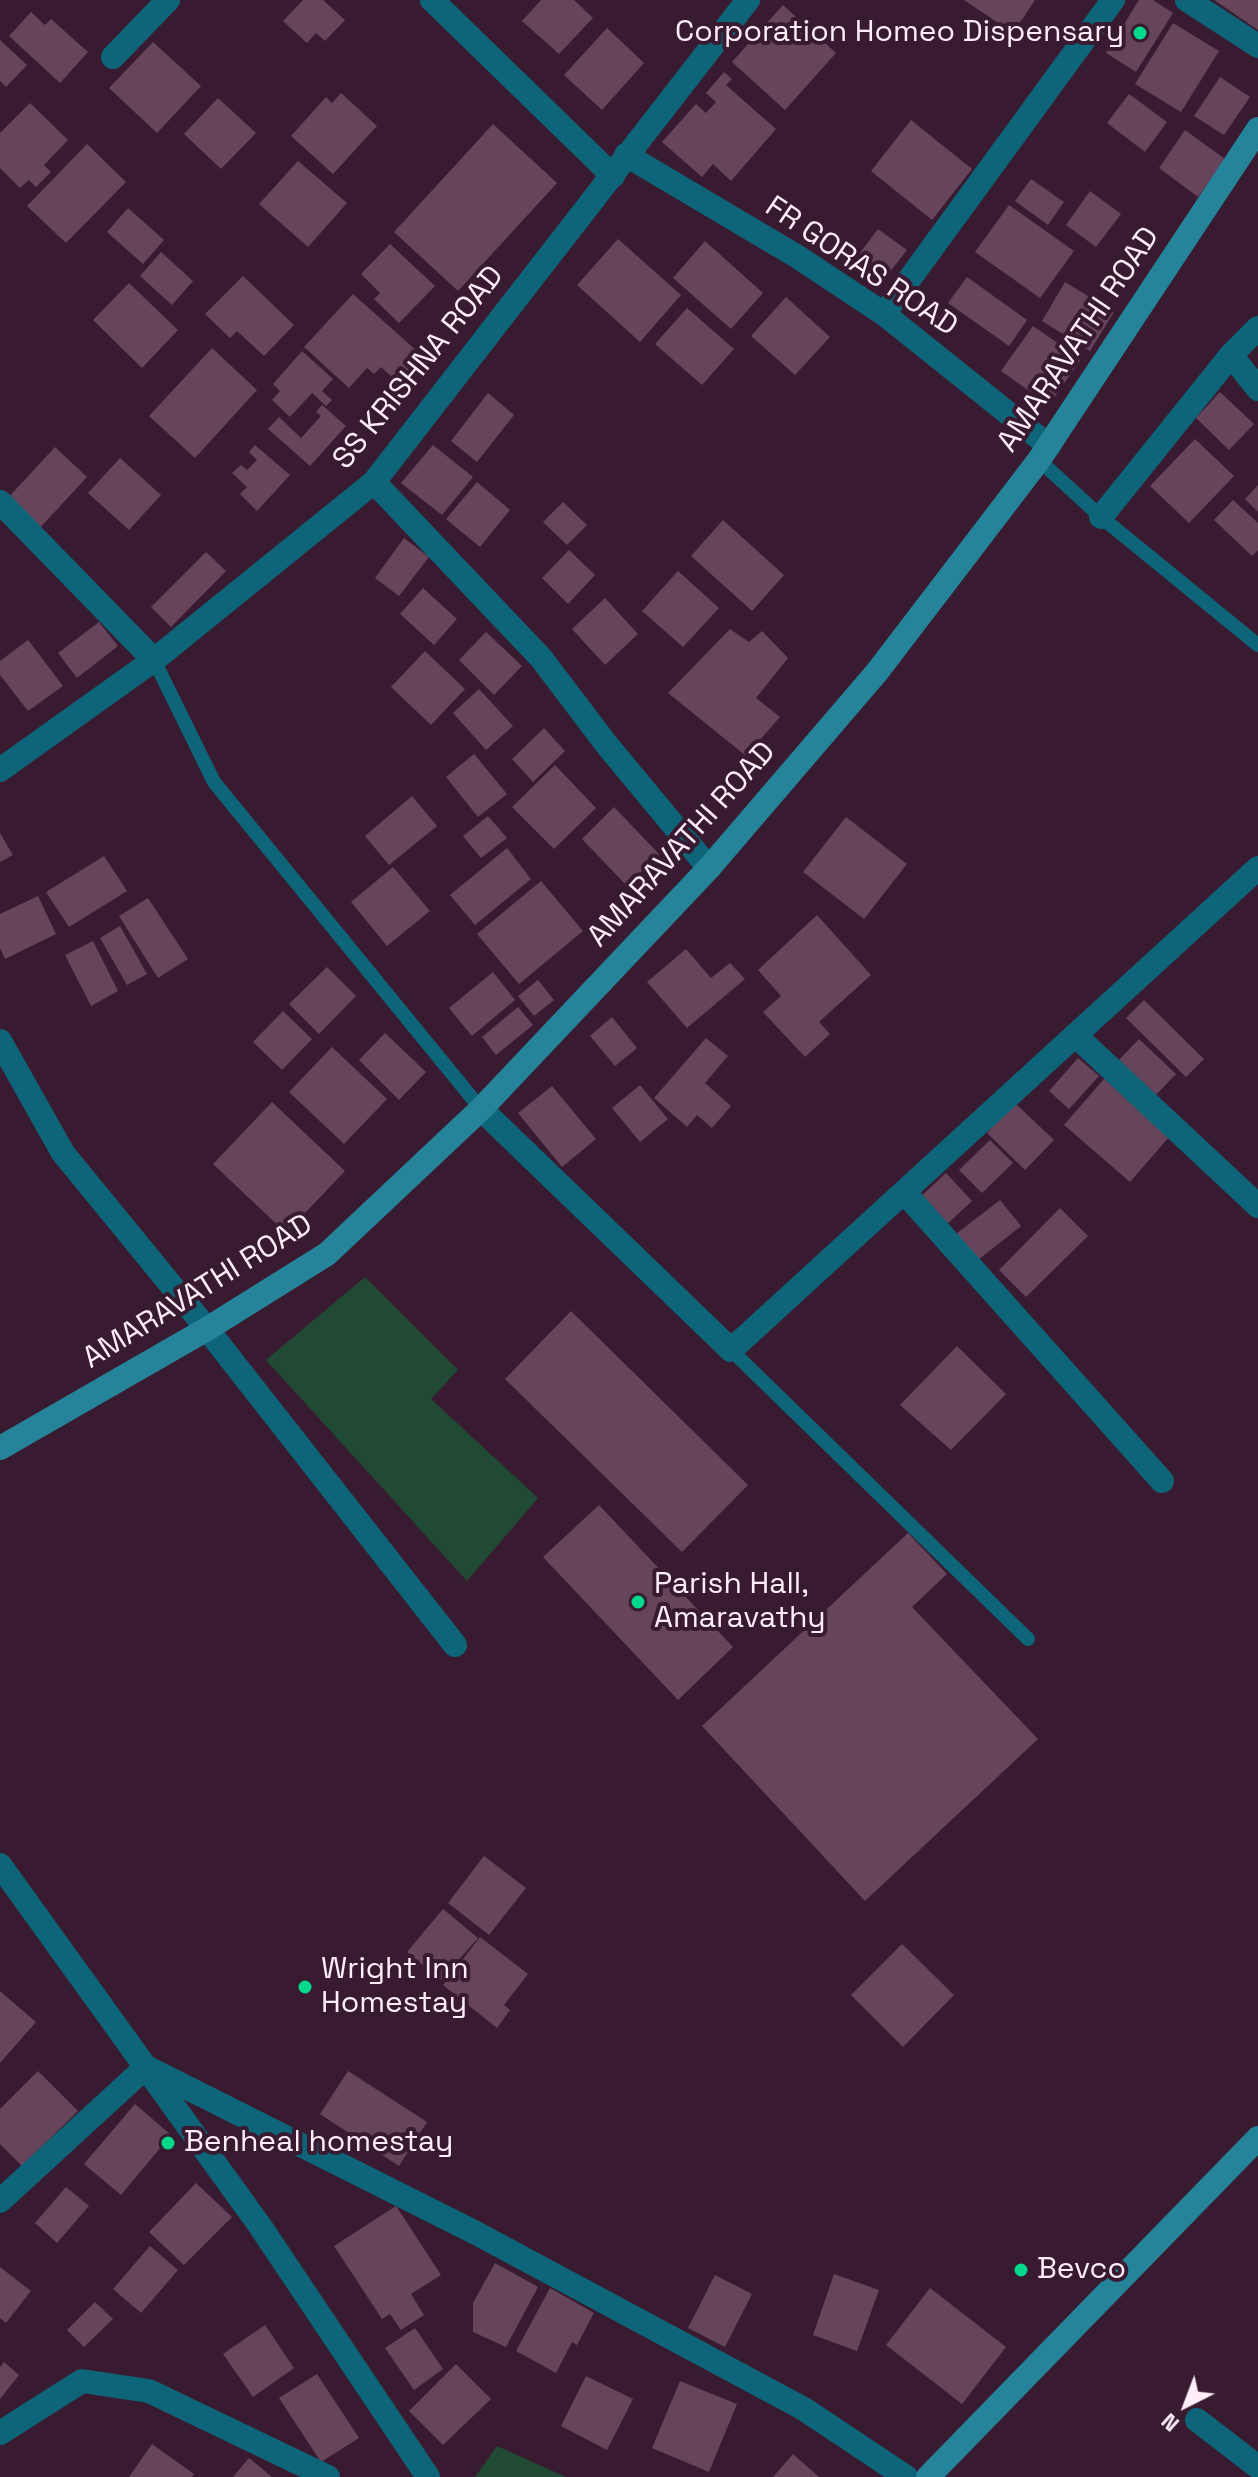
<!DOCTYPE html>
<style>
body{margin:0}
#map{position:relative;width:1258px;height:2477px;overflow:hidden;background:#381b30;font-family:"Space Grotesk",sans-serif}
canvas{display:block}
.north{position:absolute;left:1146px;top:2365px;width:80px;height:80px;-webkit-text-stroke:6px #381b30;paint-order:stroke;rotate:222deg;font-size:22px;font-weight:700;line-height:32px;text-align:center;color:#ffeef9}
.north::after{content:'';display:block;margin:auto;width:28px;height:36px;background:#ffeef9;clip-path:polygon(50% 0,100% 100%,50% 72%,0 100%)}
</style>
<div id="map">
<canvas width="1258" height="2477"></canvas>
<div class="north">N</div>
</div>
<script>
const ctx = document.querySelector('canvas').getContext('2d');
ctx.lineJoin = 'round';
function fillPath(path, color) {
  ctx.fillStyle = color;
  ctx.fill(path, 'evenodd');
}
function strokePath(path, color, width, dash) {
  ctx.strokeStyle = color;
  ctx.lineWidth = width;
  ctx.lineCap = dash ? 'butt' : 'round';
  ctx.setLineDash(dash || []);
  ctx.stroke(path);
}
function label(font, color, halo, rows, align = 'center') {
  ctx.font = font + ' "Space Grotesk",sans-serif';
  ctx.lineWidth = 8;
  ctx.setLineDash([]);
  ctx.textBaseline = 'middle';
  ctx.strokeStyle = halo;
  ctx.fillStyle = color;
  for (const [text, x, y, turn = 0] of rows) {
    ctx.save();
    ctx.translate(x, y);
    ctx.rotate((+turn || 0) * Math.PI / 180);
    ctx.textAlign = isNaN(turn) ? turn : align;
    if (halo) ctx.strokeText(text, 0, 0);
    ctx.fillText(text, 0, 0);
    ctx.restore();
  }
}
fillPath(new Path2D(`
 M 365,1277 L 458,1370 L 431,1399 L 538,1498 L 467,1581 L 266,1360 Z
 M 497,2446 L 566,2477 L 475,2477 Z`), '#214a35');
fillPath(new Path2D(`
 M 303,0 L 323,0 L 345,20 L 325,41 L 316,33 L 307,43 L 283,21 Z
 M 541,0 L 574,0 L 593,18 L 559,54 L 522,21 Z
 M 964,0 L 1035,0 L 1013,33 Z
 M 1139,0 L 1153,0 L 1173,13 L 1136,72 L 1106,53 Z
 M 1214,0 L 1258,0 L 1258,30 Z
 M 783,5 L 836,53 L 785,110 L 732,62 Z
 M 31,12 L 45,25 L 51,19 L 88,52 L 60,83 L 9,36 Z
 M 1173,23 L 1219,51 L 1181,112 L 1135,84 Z
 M 607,28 L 644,63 L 602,110 L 564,75 Z
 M 0,40 L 27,65 L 6,87 L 0,81 Z
 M 153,42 L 201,86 L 157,133 L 109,88 Z
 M 724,72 L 732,79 L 726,85 L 776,129 L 731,181 L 713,164 L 702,177 L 662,142 L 696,104 L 706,113 L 716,102 L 706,93 Z
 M 1220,77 L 1250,97 L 1224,135 L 1194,116 Z
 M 341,93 L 377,126 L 333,174 L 291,136 L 326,97 L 332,103 Z
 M 1129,94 L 1167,122 L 1145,152 L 1107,123 Z
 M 218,98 L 256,133 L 221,169 L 184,134 Z
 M 30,103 L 68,140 L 44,165 L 51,172 L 36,187 L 29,180 L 20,188 L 0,168 L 0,133 Z
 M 911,120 L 972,169 L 932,220 L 871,171 Z
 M 493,124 L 557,183 L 458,291 L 394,232 Z
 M 1185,130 L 1225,159 L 1198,197 L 1159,168 Z
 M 87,144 L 126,182 L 66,243 L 27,206 Z
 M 298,161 L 347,203 L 308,247 L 259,204 Z
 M 1031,179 L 1064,202 L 1048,225 L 1015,201 Z
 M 1090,191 L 1121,214 L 1096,247 L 1066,225 Z
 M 1009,205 L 1074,251 L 1040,298 L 975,252 Z
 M 128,208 L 164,240 L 143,264 L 107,232 Z
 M 878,229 L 907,250 L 878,287 L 850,266 Z
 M 618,239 L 681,295 L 640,342 L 577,285 Z
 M 705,241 L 763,293 L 731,329 L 673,278 Z
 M 390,244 L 435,286 L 399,323 L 374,299 L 380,293 L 361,274 Z
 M 161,252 L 193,281 L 172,305 L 140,276 Z
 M 243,276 L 294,325 L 264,356 L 237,331 L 230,338 L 205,314 Z
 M 967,277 L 1027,320 L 1009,346 L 948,303 Z
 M 1065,282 L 1114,312 L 1090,351 L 1042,321 Z
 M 129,283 L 178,330 L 142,368 L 93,320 Z
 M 353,294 L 427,360 L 403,387 L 381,367 L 374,374 L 367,368 L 349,388 L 304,347 Z
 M 786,297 L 830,337 L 795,375 L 751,336 Z
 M 687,308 L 734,349 L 702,385 L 655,344 Z
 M 1033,326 L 1081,359 L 1049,405 L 1001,371 Z
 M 212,348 L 257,390 L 195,458 L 149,416 Z
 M 302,351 L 333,379 L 322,391 L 332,400 L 326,406 L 312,393 L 290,417 L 272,400 L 280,391 L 273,384 Z
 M 1220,392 L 1254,424 L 1229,450 L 1196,418 Z
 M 488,393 L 514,415 L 477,462 L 451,441 Z
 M 322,405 L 346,426 L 310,466 L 268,429 L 279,417 L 301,438 L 321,416 L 316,412 Z
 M 1195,439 L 1234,476 L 1189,523 L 1150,486 Z
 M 255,445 L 290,475 L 257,511 L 240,494 L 247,487 L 232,473 L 241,465 L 247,470 L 257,460 L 249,452 Z
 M 433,445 L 473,477 L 442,515 L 401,483 Z
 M 55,447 L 87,477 L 38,530 L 6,500 Z
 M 120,458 L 161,495 L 129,530 L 88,493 Z
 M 477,482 L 510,510 L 480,547 L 446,519 Z
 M 1258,485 L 1258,512 L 1245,499 Z
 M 1233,500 L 1258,523 L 1258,550 L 1252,556 L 1214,520 Z
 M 563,502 L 587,525 L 567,545 L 543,522 Z
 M 723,520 L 784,575 L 752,611 L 691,556 Z
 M 404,538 L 429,557 L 399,596 L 375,578 Z
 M 569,550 L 595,575 L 568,604 L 542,578 Z
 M 206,552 L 226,571 L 171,627 L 151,607 Z
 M 678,571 L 719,608 L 683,647 L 642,611 Z
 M 423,588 L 457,619 L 434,645 L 400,614 Z
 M 605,598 L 638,634 L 605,665 L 572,629 Z
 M 99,622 L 118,646 L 77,678 L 58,653 Z
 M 730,629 L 749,642 L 762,631 L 788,658 L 756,698 L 780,717 L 746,756 L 668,693 Z
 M 486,632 L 522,666 L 494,695 L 459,660 Z
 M 28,640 L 63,686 L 28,711 L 0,675 L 0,661 Z
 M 425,651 L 465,689 L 431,725 L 391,687 Z
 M 479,689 L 513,726 L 486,750 L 453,713 Z
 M 544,728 L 565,751 L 533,782 L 512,759 Z
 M 474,754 L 507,794 L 478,817 L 446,777 Z
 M 555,765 L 596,808 L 554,849 L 512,807 Z
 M 412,796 L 437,826 L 389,865 L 365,836 Z
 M 614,807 L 659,854 L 627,886 L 582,839 Z
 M 488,816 L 507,838 L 481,858 L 463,836 Z
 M 846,817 L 907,864 L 864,919 L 803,872 Z
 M 0,833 L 13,855 L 0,862 Z
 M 507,848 L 531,879 L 475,925 L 450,895 Z
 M 104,856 L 127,891 L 69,927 L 46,892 Z
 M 393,867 L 430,911 L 387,946 L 351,902 Z
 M 541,881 L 583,931 L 519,984 L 477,934 Z
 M 38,896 L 56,934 L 5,959 L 0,948 L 0,914 Z
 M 148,898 L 188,959 L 158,978 L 119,916 Z
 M 817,915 L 871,975 L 819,1022 L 830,1034 L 805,1057 L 763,1012 L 781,996 L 758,970 Z
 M 120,926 L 147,974 L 127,985 L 100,938 Z
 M 93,941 L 118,991 L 91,1006 L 65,955 Z
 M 686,949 L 711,978 L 730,963 L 745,979 L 687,1028 L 647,982 Z
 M 327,967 L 356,996 L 319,1034 L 289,1004 Z
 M 493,972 L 515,1000 L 472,1036 L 449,1008 Z
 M 538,980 L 554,1000 L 534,1016 L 518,996 Z
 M 1144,1000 L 1204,1059 L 1186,1077 L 1126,1018 Z
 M 518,1007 L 533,1025 L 496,1055 L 482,1037 Z
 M 283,1011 L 312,1039 L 282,1070 L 253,1042 Z
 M 612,1017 L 637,1048 L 615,1066 L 590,1036 Z
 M 385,1033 L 426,1072 L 399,1100 L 359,1060 Z
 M 706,1038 L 728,1056 L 705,1083 L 731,1106 L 712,1128 L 697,1115 L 687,1127 L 654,1098 Z
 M 1139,1039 L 1176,1074 L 1151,1100 L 1115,1064 Z
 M 332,1047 L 387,1099 L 344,1144 L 289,1092 Z
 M 1078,1058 L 1099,1076 L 1069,1109 L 1049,1091 Z
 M 1104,1079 L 1170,1136 L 1130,1182 L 1064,1125 Z
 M 640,1085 L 668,1119 L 640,1142 L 612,1108 Z
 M 552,1086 L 596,1139 L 562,1167 L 518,1113 Z
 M 272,1102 L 345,1171 L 286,1233 L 213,1164 Z
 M 1015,1103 L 1054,1140 L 1025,1170 L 987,1133 Z
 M 990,1140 L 1013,1163 L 982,1193 L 959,1170 Z
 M 946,1173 L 972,1201 L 943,1228 L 917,1200 Z
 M 1000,1200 L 1021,1226 L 973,1264 L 952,1237 Z
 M 1060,1208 L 1088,1236 L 1026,1297 L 999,1270 Z
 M 571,1311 L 748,1485 L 682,1552 L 505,1379 Z
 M 957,1346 L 1006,1394 L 951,1450 L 900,1405 Z
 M 599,1505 L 733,1647 L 678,1700 L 543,1557 Z
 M 908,1533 L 947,1574 L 912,1607 L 1038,1739 L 865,1901 L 702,1726 Z
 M 484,1856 L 526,1888 L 489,1935 L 448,1903 Z
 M 443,1909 L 478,1938 L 441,1980 L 407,1952 Z
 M 480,1937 L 528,1974 L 504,2005 L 510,2010 L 497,2028 L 443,1985 Z
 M 902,1944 L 954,1995 L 903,2047 L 851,1995 Z
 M 0,1991 L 36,2022 L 0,2063 Z
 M 38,2071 L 78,2111 L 22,2166 L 0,2144 L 0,2109 Z
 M 348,2071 L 427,2122 L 399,2166 L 320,2114 Z
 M 135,2104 L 171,2135 L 121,2195 L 84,2164 Z
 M 196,2183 L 232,2217 L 184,2265 L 149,2232 Z
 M 66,2187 L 89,2206 L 57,2243 L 35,2223 Z
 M 396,2206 L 441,2275 L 411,2294 L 424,2315 L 401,2330 L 390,2314 L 382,2319 L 334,2246 Z
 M 150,2246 L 178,2270 L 141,2313 L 113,2289 Z
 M 495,2263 L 538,2287 L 506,2347 L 473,2332 L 473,2303 Z
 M 0,2267 L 31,2291 L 6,2323 L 0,2318 Z
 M 834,2274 L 879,2290 L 857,2351 L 813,2335 Z
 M 715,2275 L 752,2294 L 725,2347 L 688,2328 Z
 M 550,2288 L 594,2313 L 577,2345 L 572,2342 L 556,2373 L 516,2351 Z
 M 930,2288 L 1006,2347 L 962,2404 L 886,2345 Z
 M 95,2302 L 113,2319 L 84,2347 L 67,2330 Z
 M 265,2325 L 294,2368 L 253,2397 L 223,2354 Z
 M 415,2328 L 443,2369 L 414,2390 L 385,2348 Z
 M 4,2362 L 19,2375 L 0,2399 L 0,2367 Z
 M 456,2364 L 491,2399 L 443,2445 L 409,2411 Z
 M 317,2374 L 359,2438 L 321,2462 L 279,2398 Z
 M 586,2376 L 633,2399 L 607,2450 L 561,2426 Z
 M 680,2381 L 737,2404 L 709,2472 L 652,2448 Z
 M 152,2444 L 194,2474 L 192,2477 L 129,2477 Z
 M 793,2454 L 819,2477 L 773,2477 Z
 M 249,2458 L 272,2477 L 233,2477 Z`), '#66455b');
strokePath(new Path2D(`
 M 1039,460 L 1101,517 L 1258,645
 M 154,660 L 214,782 L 481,1109
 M 731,1350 L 1028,1639`), '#0e6478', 14);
strokePath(new Path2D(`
 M 432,0 L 613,176
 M 1187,0 L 1258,46
 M 113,57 L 168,0
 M 626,155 L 798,257 L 884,314 L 1049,446
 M 884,314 L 1113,0
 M 1231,355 L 1258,389
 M 374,482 L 541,658 L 607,745 L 709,868
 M 0,502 L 154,660
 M 1101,517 L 1231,355 L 1258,328
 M 0,770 L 154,660 L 374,482 L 748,0
 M 1075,1035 L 1258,1206
 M 0,1041 L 63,1153 L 207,1329 L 455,1645
 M 481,1109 L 731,1350 L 1258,868
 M 904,1192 L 1162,1481
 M 0,2201 L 146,2067 L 476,2233 L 804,2409 L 906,2477
 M 1197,2420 L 1258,2467
 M 0,2433 L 82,2381 L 149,2391 L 328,2477`), '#0e6478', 24);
strokePath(new Path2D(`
 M 0,1865 L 260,2226 L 428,2477`), '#0e6478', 24);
strokePath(new Path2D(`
 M 0,1448 L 207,1329 L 327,1254 L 481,1109 L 709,868 L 877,672 L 1039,460 L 1258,129
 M 928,2477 L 1258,2138`), '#25839a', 24);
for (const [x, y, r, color] of [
 [1140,33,8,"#00d98c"],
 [638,1602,8,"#00d98c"],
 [305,1987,8,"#00d98c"],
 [168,2143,8,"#00d98c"],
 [1021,2270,8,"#00d98c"]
]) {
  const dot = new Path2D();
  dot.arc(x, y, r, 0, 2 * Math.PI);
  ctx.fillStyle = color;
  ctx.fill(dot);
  strokePath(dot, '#381b30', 3);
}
label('30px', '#ffeef9', '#381b30', [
 ["Corporation Homeo Dispensary",1124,33,"right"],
 ["Parish Hall,",654,1585],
 ["Amaravathy",654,1619],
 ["Wright Inn",321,1970],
 ["Homestay",321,2004],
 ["Benheal homestay",184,2143],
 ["Bevco",1037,2270]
], 'left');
label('30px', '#ffeef9', '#381b30', [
 ["FR GORAS ROAD",861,267,34],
 ["AMARAVATHI ROAD",1079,340,-56],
 ["SS KRISHNA ROAD",419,368,-51],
 ["AMARAVATHI ROAD",682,845,-48],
 ["AMARAVATHI ROAD",198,1292,-32]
]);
</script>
